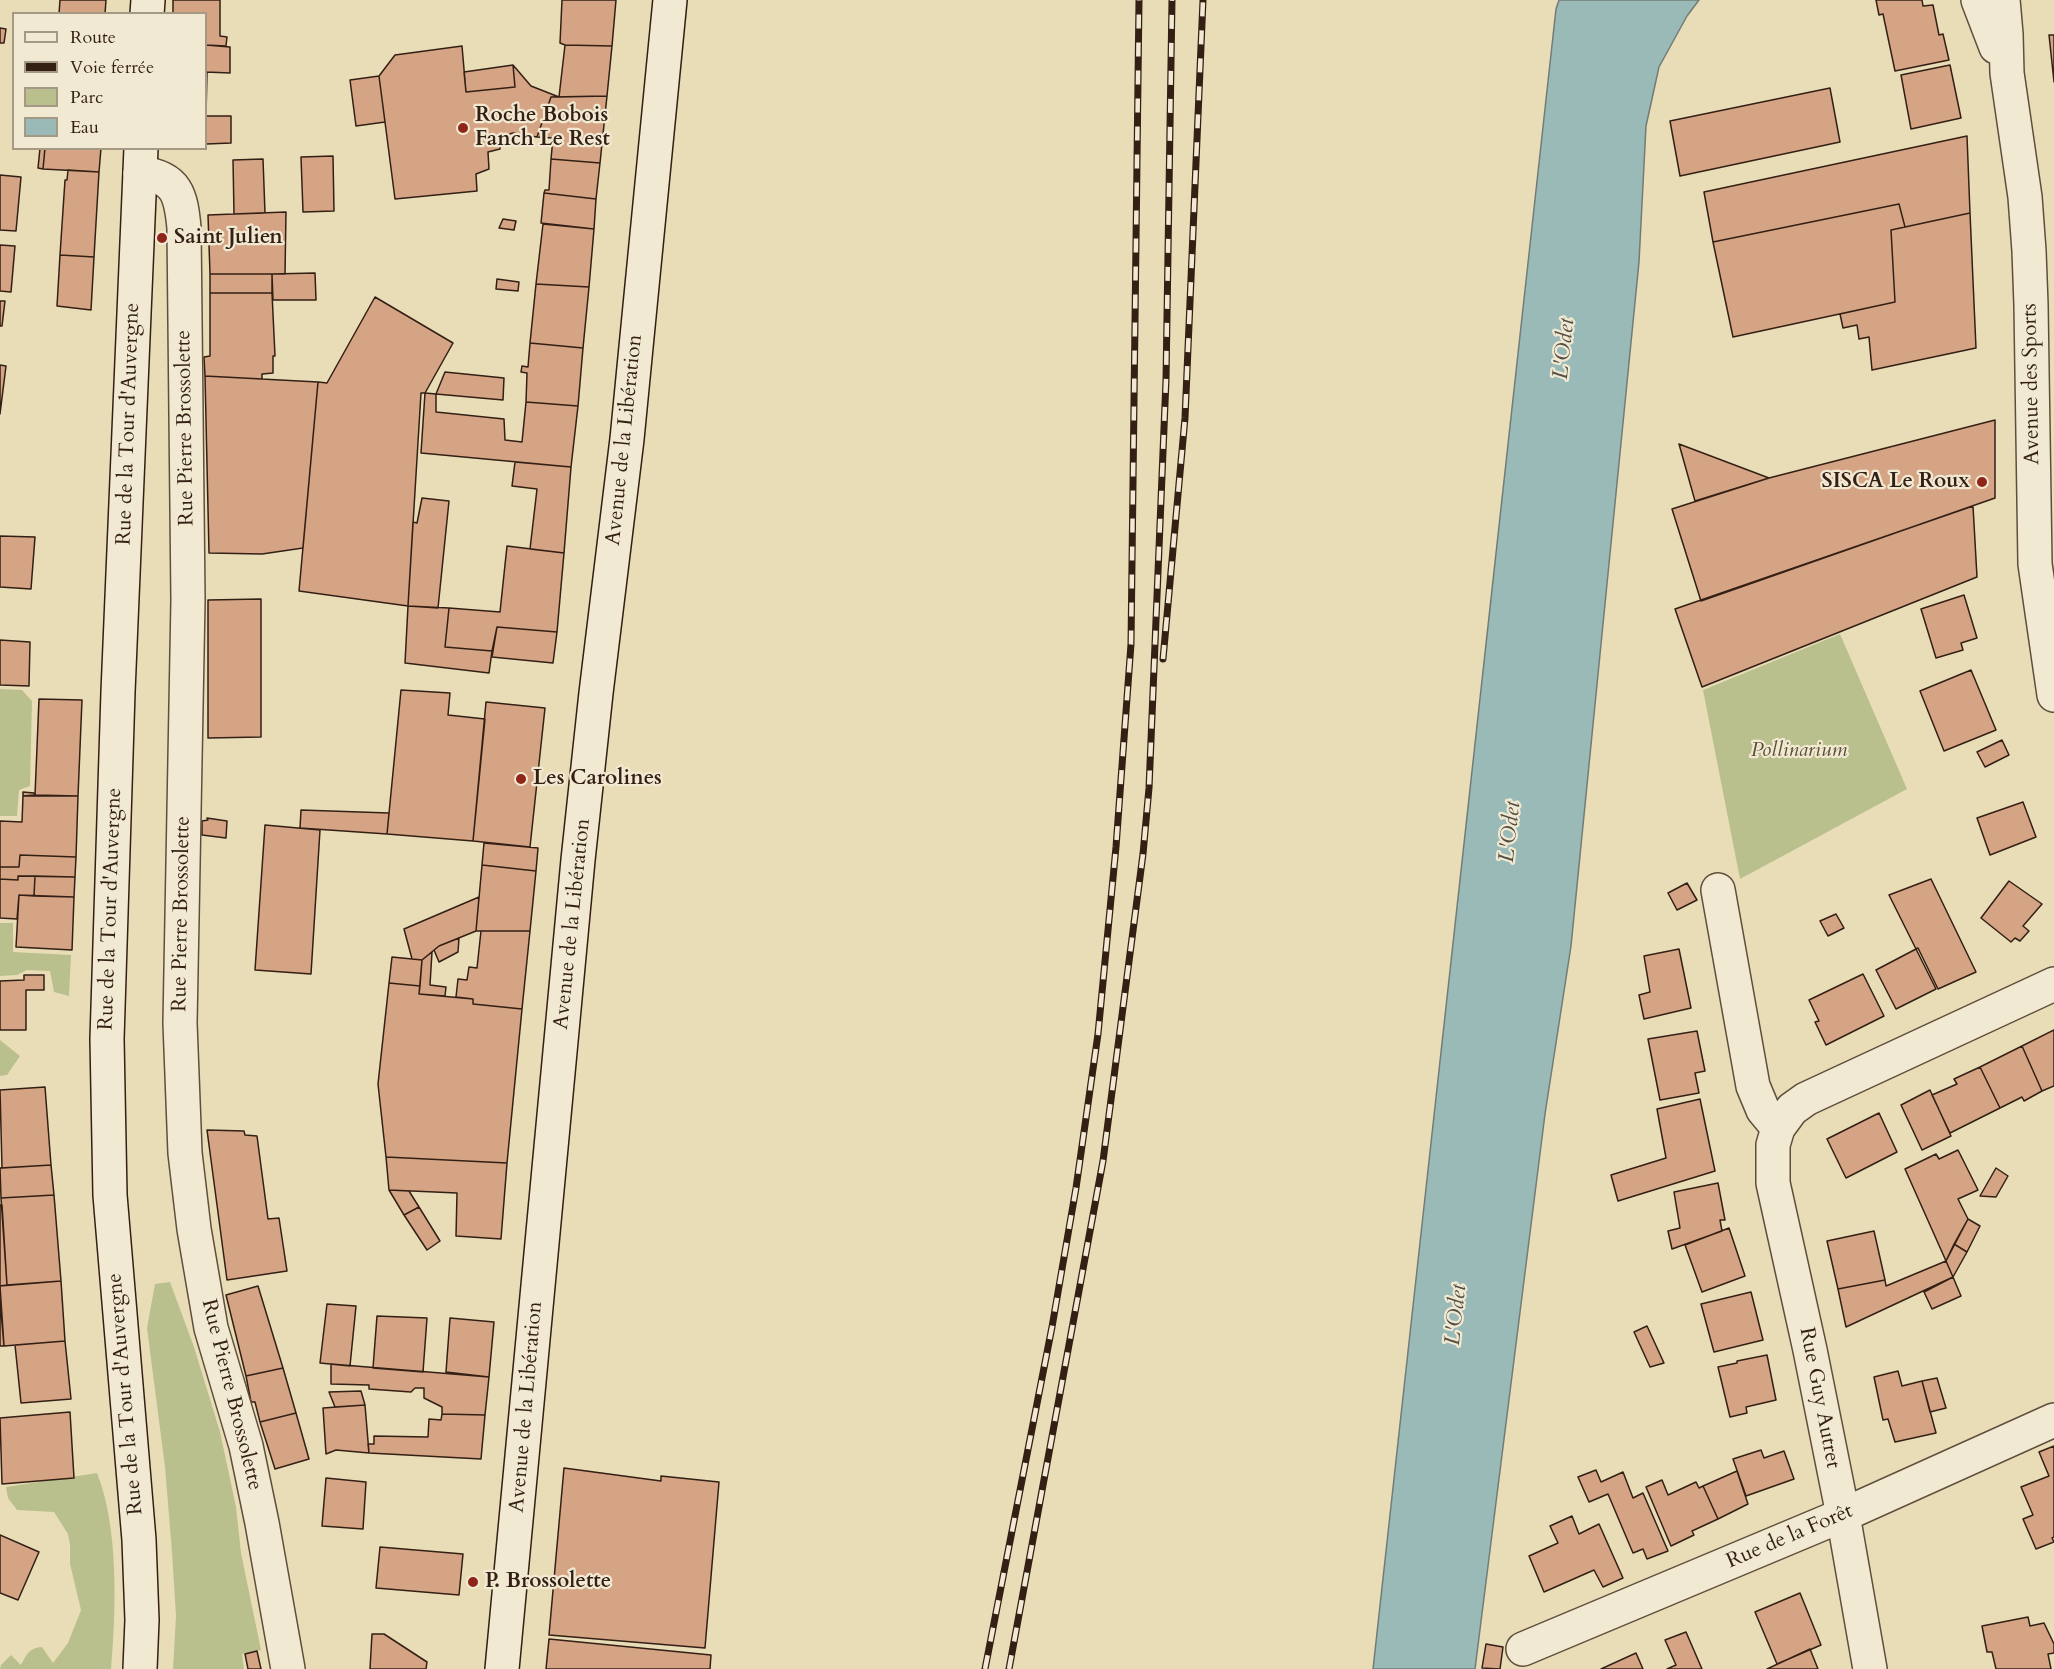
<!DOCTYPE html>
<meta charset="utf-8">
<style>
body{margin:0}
#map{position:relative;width:2054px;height:1669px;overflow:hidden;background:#e9ddb8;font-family:Cardo,serif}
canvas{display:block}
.legend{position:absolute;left:12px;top:12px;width:195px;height:138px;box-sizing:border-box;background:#f1e9d1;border:2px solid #a59885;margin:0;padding:8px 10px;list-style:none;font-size:18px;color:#331f14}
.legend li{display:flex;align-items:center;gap:12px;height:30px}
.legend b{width:30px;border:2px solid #a59885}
</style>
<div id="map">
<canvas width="2054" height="1669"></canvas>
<ul class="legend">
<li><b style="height:8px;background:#f1e9d1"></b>Route</li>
<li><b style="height:8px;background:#331f14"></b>Voie ferrée</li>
<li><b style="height:16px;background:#b9c08d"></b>Parc</li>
<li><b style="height:16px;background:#9abab8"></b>Eau</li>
</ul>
</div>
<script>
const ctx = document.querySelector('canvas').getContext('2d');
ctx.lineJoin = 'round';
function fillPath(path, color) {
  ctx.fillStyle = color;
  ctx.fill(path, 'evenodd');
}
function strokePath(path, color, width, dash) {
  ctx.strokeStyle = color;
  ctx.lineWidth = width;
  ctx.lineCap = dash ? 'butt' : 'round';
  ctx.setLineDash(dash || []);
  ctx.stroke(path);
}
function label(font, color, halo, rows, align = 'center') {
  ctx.font = font + ' Cardo,serif';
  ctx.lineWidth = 4.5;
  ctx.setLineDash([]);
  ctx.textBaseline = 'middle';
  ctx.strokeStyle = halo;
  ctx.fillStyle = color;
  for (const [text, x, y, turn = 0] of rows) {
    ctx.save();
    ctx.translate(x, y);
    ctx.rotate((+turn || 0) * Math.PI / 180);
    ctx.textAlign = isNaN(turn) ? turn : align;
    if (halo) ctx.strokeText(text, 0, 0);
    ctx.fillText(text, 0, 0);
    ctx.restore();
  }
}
fillPath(new Path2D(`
 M 1840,634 L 1907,789 L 1740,879 L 1703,690 Z
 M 0,689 L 22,690 L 32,701 L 30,786 L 19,790 L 17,816 L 0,816 Z
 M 0,923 L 13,923 L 13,952 L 71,955 L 69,996 L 54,992 L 50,971 L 27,970 L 17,975 L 0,976 Z
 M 0,1040 L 20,1056 L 7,1075 L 0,1076 Z
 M 170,1282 L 194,1347 L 220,1432 L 236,1507 L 241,1553 L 261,1650 L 242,1654 L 244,1669 L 173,1669 L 176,1616 L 172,1552 L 165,1467 L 147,1328 L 155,1284 Z
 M 97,1473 C 119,1528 116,1611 111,1669 L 0,1669 L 1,1665 L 11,1655 L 21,1665 C 27,1654 29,1648 42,1647 L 53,1663 L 68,1643 L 81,1610 L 70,1564 L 70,1545 L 68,1534 L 54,1512 L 17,1510 L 8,1498 L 6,1487 Z`), '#b9c08d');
const water = new Path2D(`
 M 1559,0 L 1699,0 L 1687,16 L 1659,67 L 1646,126 L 1639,262 L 1571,946 L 1545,1114 L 1475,1669 L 1373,1669 L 1556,9 Z`);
fillPath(water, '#9abab8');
strokePath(water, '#717c76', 1.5);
const building = new Path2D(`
 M 60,0 L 106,0 L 105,14 L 59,14 Z
 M 173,0 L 220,0 L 220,36 L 227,37 L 226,46 L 206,45 L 206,14 L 173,14 Z
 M 562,0 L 616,0 L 612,46 L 565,45 L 560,43 Z
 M 1876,0 L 1922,0 L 1923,6 L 1933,5 L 1939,35 L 1943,34 L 1949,60 L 1895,71 L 1883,14 L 1879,15 Z
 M 0,28 L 6,29 L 4,43 L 0,43 Z
 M 2049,35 L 2054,35 L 2054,82 Z
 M 206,45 L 230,47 L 230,73 L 206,72 Z
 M 565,45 L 612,46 L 607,96 L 559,97 Z
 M 462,46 L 466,92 L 515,87 L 513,65 L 531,86 L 559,97 L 551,97 L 537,137 L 513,133 L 500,137 L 500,149 L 488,152 L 489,169 L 476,174 L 477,191 L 395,199 L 379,76 L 395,55 Z
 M 513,65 L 515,87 L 466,92 L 464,72 Z
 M 1950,65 L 1961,118 L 1911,129 L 1901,75 Z
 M 206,72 L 207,72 L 206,116 L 231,116 L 231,143 L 206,144 Z
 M 379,76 L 385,122 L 356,126 L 350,80 Z
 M 1830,88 L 1840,142 L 1680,176 L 1670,121 Z
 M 607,96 L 600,163 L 551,159 L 553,138 L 537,137 L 551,97 Z
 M 1967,136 L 1970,213 L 1905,227 L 1899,204 L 1713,242 L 1704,192 Z
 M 40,148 L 45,148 L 43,169 L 38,168 Z
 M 45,148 L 101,148 L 99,172 L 43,169 Z
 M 333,156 L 334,211 L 303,212 L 301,157 Z
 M 263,159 L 265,213 L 234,214 L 233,160 Z
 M 551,159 L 600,163 L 596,199 L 544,193 L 545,190 L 549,190 Z
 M 68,170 L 99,172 L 94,257 L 60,255 L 65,180 L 67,180 Z
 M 0,175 L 21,177 L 16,231 L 0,230 Z
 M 544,193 L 596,199 L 594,229 L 541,223 Z
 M 1899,204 L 1905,227 L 1891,230 L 1895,302 L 1733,337 L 1713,242 Z
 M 286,212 L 285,274 L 210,274 L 208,215 Z
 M 1970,213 L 1976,348 L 1872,370 L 1869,337 L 1859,339 L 1857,325 L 1843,328 L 1840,314 L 1895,302 L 1891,230 Z
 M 503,219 L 516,221 L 514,230 L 499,228 Z
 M 543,224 L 594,229 L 589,287 L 536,284 Z
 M 0,245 L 15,246 L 11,292 L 0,291 Z
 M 60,255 L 94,257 L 91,310 L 57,306 Z
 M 315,273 L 316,300 L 273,300 L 272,274 Z
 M 210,274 L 272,274 L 272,293 L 210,293 Z
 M 497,279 L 519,282 L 518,291 L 496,289 Z
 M 536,284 L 589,287 L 583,348 L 530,343 Z
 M 210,293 L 272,293 L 275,356 L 273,356 L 273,373 L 262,374 L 262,379 L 205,376 L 204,357 L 210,356 Z
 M 375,297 L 453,343 L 425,393 L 421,393 L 408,606 L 299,591 L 318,382 L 327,383 Z
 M 0,301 L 5,301 L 2,326 L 0,326 Z
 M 530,343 L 583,348 L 578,406 L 526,402 L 527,373 L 521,372 L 522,366 L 528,367 Z
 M 0,365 L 6,366 L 0,414 Z
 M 445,372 L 504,378 L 503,400 L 436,394 Z
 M 205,376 L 318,382 L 303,548 L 262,554 L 209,553 Z
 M 425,393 L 436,394 L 436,412 L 504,419 L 505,440 L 522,442 L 526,402 L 578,406 L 571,467 L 421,453 Z
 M 1995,420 L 1995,498 L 1701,601 L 1672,509 L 1769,478 Z
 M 1679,444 L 1769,478 L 1695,501 Z
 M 515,462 L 571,467 L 564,553 L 530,549 L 537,489 L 512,486 Z
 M 422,498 L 449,501 L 438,608 L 408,606 L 413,522 L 417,523 Z
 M 1973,506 L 1977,577 L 1702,687 L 1675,609 Z
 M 0,536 L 35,537 L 31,589 L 0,587 Z
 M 507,546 L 564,553 L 557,632 L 497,627 L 492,651 L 445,647 L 449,608 L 500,612 Z
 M 1964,595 L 1977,638 L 1961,643 L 1963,650 L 1936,658 L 1921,609 Z
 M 261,599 L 261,737 L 208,738 L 208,600 Z
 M 408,606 L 449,608 L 445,647 L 492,651 L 489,673 L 405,663 Z
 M 497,627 L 557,632 L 553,663 L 492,657 Z
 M 0,640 L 30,642 L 29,686 L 0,685 Z
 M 1971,670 L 1996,730 L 1944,751 L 1920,691 Z
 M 401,690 L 450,693 L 448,715 L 485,719 L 473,841 L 387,834 Z
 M 39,699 L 82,700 L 78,796 L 35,795 Z
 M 486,702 L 545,708 L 530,847 L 473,841 Z
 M 2002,740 L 2009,755 L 1985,767 L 1977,752 Z
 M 23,792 L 34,793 L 35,795 L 23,796 Z
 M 23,796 L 78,796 L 76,857 L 20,855 L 19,867 L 0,867 L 0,821 L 22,822 Z
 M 2023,802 L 2036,837 L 1990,855 L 1977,818 Z
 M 301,810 L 389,813 L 387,834 L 300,828 Z
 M 207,818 L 227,821 L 226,838 L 202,835 L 202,821 L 208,820 Z
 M 265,825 L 320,830 L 311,974 L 255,970 Z
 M 484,843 L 538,848 L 536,871 L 482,865 Z
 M 20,855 L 76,857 L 75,877 L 18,876 L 18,880 L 0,879 L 0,867 L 19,867 Z
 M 482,865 L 536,871 L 530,931 L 476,931 Z
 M 18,876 L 35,876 L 34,896 L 19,895 L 17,919 L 0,918 L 0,879 L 18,880 Z
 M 35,876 L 75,877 L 74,897 L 34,896 Z
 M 1931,879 L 1976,972 L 1938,989 L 1918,948 L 1916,949 L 1889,895 Z
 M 2009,881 L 2042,904 L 2023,926 L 2029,931 L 2020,941 L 2015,938 L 2011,942 L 1981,918 Z
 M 1687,883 L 1697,900 L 1677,910 L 1668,893 Z
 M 19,895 L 74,897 L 72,950 L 16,947 Z
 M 479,897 L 476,931 L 439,946 L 422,960 L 412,959 L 404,929 Z
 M 1836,914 L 1844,928 L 1828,936 L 1820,921 Z
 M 481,931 L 530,931 L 522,1009 L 473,1004 L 473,999 L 456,997 L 458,979 L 467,980 L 469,967 L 477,968 Z
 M 459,938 L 458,952 L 439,962 L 434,950 L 439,946 Z
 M 1679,949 L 1691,1008 L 1644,1019 L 1639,995 L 1650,992 L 1644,956 Z
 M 1916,949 L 1936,989 L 1896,1009 L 1876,970 Z
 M 432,952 L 430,985 L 446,987 L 445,996 L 419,994 L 422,960 Z
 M 392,957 L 422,960 L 420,986 L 389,983 Z
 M 1863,974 L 1884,1016 L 1826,1045 L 1815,1022 L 1819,1021 L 1809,1000 Z
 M 24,975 L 44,975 L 44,990 L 26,990 L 26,1030 L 0,1030 L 0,981 L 24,980 Z
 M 389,983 L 420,986 L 419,994 L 473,999 L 473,1004 L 522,1009 L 507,1163 L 386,1157 L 378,1084 Z
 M 2054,1030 L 2054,1086 L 2042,1091 L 2022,1046 Z
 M 1697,1031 L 1705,1071 L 1695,1073 L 1699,1093 L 1660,1100 L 1648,1039 Z
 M 2022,1046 L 2042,1091 L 2024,1101 L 2022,1097 L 2000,1108 L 1980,1067 Z
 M 1980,1067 L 2000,1108 L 1950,1133 L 1932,1095 L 1957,1084 L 1954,1079 Z
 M 45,1087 L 51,1165 L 2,1168 L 0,1090 Z
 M 1930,1090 L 1951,1136 L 1922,1150 L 1901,1105 Z
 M 1700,1099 L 1715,1171 L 1618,1201 L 1611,1175 L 1666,1158 L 1657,1109 Z
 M 1879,1113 L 1897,1152 L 1846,1178 L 1827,1139 Z
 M 207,1130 L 244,1131 L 245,1135 L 257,1136 L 268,1219 L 279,1218 L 287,1271 L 227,1280 Z
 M 1958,1150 L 1978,1190 L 1958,1199 L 1968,1219 L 1946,1261 L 1905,1169 L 1936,1154 L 1939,1159 Z
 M 386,1157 L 507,1163 L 501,1239 L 456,1236 L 457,1193 L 389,1190 Z
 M 51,1165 L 54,1195 L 1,1198 L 0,1168 Z
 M 1996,1168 L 2008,1176 L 1996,1197 L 1980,1196 Z
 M 1718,1183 L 1725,1220 L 1720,1220 L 1722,1231 L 1672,1249 L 1668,1231 L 1680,1228 L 1674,1192 Z
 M 389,1190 L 409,1191 L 419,1207 L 404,1215 Z
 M 54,1195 L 61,1281 L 7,1285 L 1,1198 Z
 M 0,1205 L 2,1205 L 7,1285 L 0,1286 Z
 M 419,1207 L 440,1241 L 427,1250 L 404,1215 Z
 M 1968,1219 L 1980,1226 L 1967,1252 L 1954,1244 Z
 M 1729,1228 L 1745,1276 L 1702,1292 L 1685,1245 Z
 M 1874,1231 L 1885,1280 L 1838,1289 L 1827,1241 Z
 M 1954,1244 L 1967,1252 L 1953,1277 L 1946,1261 Z
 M 1946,1261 L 1953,1277 L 1846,1327 L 1838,1289 L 1885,1280 L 1886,1286 Z
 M 1953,1277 L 1961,1296 L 1932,1309 L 1924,1292 Z
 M 61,1281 L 65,1341 L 4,1346 L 0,1286 Z
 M 258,1286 L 283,1368 L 246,1376 L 226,1295 Z
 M 1751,1292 L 1763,1340 L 1714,1352 L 1701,1304 Z
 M 0,1300 L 4,1346 L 0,1346 Z
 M 327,1304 L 356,1306 L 350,1366 L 320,1363 Z
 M 377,1316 L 427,1318 L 423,1372 L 373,1368 Z
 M 450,1318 L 494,1322 L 489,1377 L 446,1372 Z
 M 1647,1326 L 1664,1363 L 1650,1367 L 1634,1332 Z
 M 65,1341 L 71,1399 L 21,1403 L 15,1345 Z
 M 1767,1355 L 1776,1400 L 1746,1407 L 1747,1413 L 1730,1417 L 1718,1367 L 1737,1363 L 1737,1361 Z
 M 331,1364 L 489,1377 L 485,1415 L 442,1414 L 442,1407 L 424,1398 L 424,1388 L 415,1388 L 411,1392 L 369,1389 L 369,1385 L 331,1384 Z
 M 283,1368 L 296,1413 L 260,1422 L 255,1402 L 251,1402 L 246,1376 Z
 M 1898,1371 L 1902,1386 L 1922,1381 L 1936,1433 L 1895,1442 L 1888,1419 L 1883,1420 L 1874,1377 Z
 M 1937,1378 L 1946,1408 L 1930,1412 L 1922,1381 Z
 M 361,1391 L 365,1405 L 335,1407 L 329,1392 Z
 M 365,1405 L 369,1453 L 336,1450 L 326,1454 L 323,1408 Z
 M 70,1412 L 74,1478 L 2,1484 L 0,1418 Z
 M 296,1413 L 309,1459 L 275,1469 L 260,1422 Z
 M 442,1414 L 485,1415 L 481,1459 L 369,1453 L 368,1444 L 374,1444 L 374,1436 L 428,1437 L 429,1419 L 441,1420 Z
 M 2054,1446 L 2054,1537 L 2052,1538 L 2054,1542 L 2036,1549 L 2023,1519 L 2033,1515 L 2021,1487 L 2049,1476 L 2039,1452 Z
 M 1761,1450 L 1764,1458 L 1784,1451 L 1794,1479 L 1746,1496 L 1733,1459 Z
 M 564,1468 L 661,1481 L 661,1476 L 719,1482 L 705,1648 L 549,1635 Z
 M 1596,1470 L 1601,1482 L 1623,1472 L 1633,1498 L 1643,1493 L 1668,1551 L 1647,1559 L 1643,1549 L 1633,1553 L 1608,1494 L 1589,1502 L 1578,1477 Z
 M 1737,1471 L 1748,1504 L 1718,1519 L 1703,1486 Z
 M 326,1478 L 366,1482 L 363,1529 L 322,1526 Z
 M 1662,1480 L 1668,1495 L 1696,1482 L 1699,1488 L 1703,1486 L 1718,1519 L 1692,1531 L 1694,1535 L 1671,1546 L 1646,1487 Z
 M 1572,1516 L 1579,1534 L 1599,1524 L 1623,1578 L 1603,1587 L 1594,1570 L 1544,1592 L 1529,1556 L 1558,1543 L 1550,1526 Z
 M 0,1535 L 39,1552 L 18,1600 L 0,1593 Z
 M 380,1547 L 463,1554 L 459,1595 L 376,1588 Z
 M 1800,1593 L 1821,1645 L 1777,1664 L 1755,1612 Z
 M 2028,1617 L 2030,1626 L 2044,1623 L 2054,1644 L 2054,1653 L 2048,1654 L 2051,1669 L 1996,1669 L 1992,1652 L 1987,1652 L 1982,1626 Z
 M 1686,1632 L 1702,1669 L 1667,1669 L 1676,1665 L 1665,1640 Z
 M 372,1634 L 384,1634 L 427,1662 L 426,1669 L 370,1669 Z
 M 549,1639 L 711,1655 L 710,1669 L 546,1669 Z
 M 1486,1644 L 1503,1647 L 1500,1669 L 1482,1668 Z
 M 1810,1649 L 1818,1669 L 1767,1669 Z
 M 257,1651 L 261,1669 L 248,1669 L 245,1654 Z
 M 1636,1653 L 1643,1669 L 1601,1669 Z`);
fillPath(building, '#d5a485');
strokePath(building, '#331f14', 1.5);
const street = new Path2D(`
 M 1978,0 L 1996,47
 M 2003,0 L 2006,34 L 2007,73 L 2025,197 L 2029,251 L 2031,305 L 2035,564 L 2054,695
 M 140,173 C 177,177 181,195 184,228 L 188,600 L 180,1023 L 185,1153 L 194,1229 L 211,1328 L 246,1446 L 262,1523 L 288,1669
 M 1718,890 L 1753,1086 L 1763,1110 L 1778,1128
 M 1523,1649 L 1843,1515 L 2054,1420
 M 1870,1669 L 1843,1515 L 1810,1350 L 1773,1183 L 1773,1145 L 1778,1128 L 1792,1109 L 1806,1099 L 2054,984`);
const secondary = new Path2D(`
 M 147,14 L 148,0
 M 140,1669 L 142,1620 L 139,1540 L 110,1195 L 107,1039 L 118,692 L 141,148
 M 502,1669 L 578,860 L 596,693 L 627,439 L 670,0`);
strokePath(street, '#604e3d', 36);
strokePath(secondary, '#331f14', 36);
strokePath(street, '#f1e9d1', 33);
strokePath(secondary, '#f1e9d1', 33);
const rail = new Path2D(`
 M 1163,659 L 1185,418 L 1203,0
 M 985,1669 L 1052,1327 L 1076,1188 L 1098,1034 L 1116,847 L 1131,644 L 1139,0
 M 1009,1669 L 1103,1161 L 1143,854 L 1149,788 L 1166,380 L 1172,0`);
strokePath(rail, '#331f14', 7);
strokePath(rail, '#f1e9d1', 4.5, [14]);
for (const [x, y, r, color] of [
 [463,128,6,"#8f2418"],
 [162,238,6,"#8f2418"],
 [1982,482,6,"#8f2418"],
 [521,779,6,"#8f2418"],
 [473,1582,6,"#8f2418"]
]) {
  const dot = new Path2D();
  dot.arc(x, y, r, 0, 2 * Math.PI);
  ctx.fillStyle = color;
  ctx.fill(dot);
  strokePath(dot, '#f1e9d1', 2);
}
label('bold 21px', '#331f14', '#f1e9d1', [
 ["Roche Bobois",475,116],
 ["Fanch Le Rest",475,140],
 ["Saint Julien",174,238],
 ["SISCA Le Roux",1970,482,"right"],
 ["Les Carolines",533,779],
 ["P. Brossolette",485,1582]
], 'left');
label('21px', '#331f14', '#f1e9d1', [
 ["Avenue des Sports",2032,384,-91],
 ["Rue de la Tour d'Auvergne",129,424,-88],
 ["Rue Pierre Brossolette",186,428,-91],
 ["Avenue de la Libération",625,440,-84],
 ["Rue de la Tour d'Auvergne",111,909,-88],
 ["Rue Pierre Brossolette",182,914,-89],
 ["Avenue de la Libération",573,924,-84],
 ["Rue de la Tour d'Auvergne",126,1394,-95],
 ["Rue Pierre Brossolette",231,1395,76],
 ["Rue Guy Autret",1819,1398,79],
 ["Avenue de la Libération",527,1407,-85],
 ["Rue de la Forêt",1790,1537,-23]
]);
label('italic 21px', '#5b4f38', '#f1e9d1', [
 ["Pollinarium",1799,751]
]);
label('italic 22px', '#524e45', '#f1e9d1', [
 ["L'Odet",1565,349,-84],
 ["L'Odet",1511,832,-84],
 ["L'Odet",1457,1315,-84]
]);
</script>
